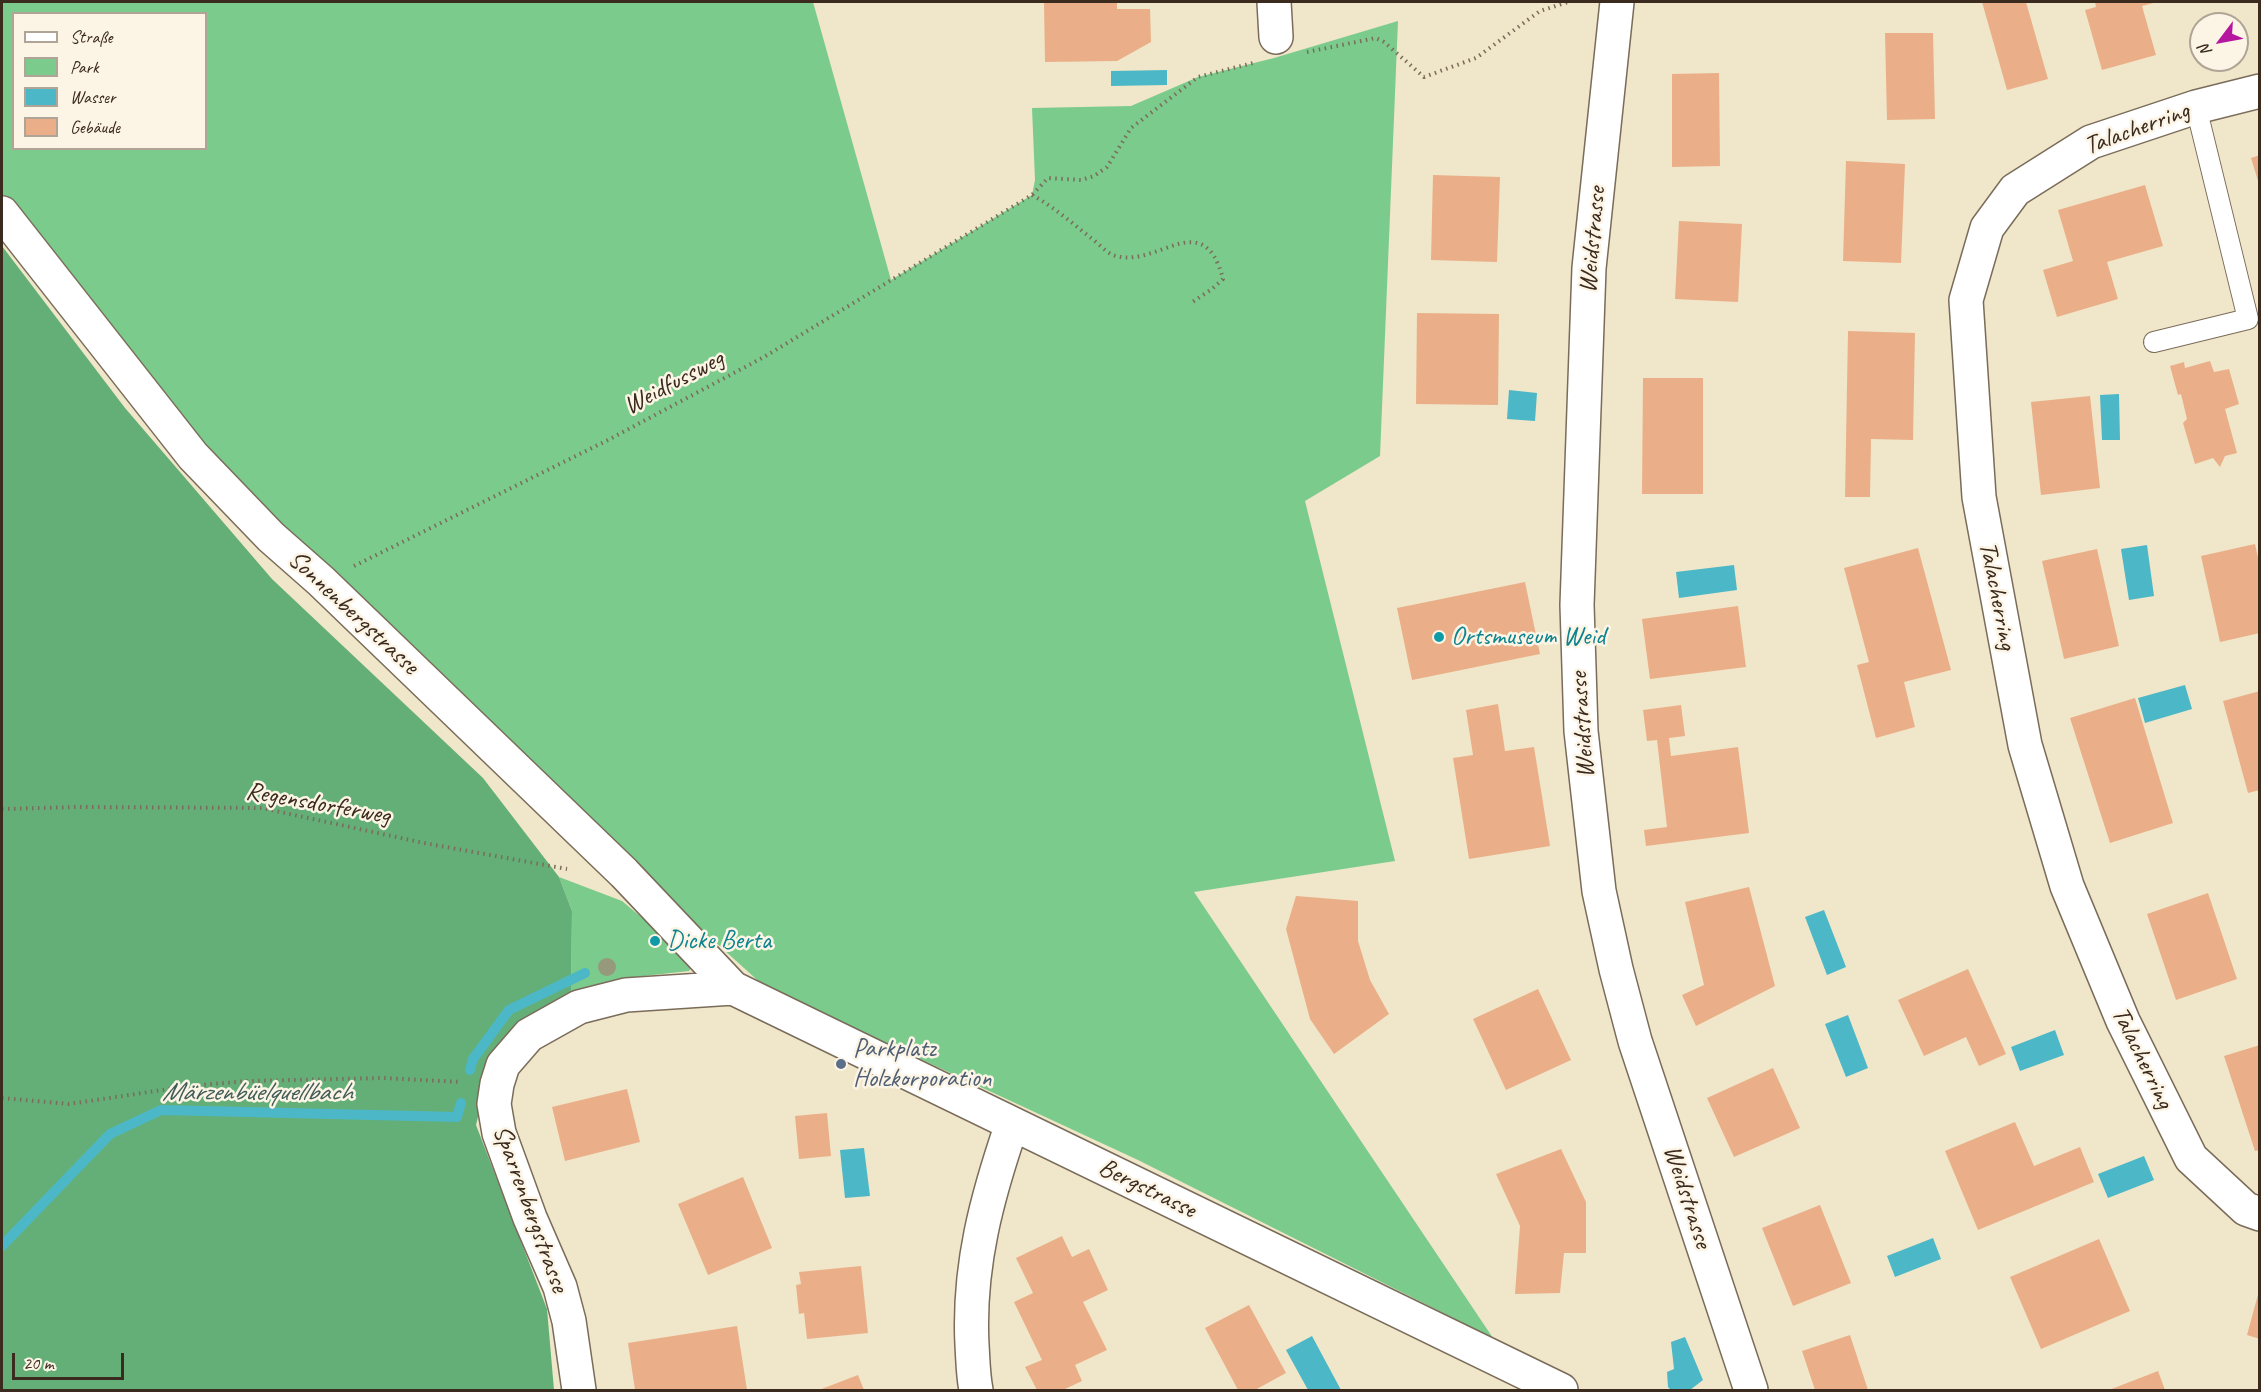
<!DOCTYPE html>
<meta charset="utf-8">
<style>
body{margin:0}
#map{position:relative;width:2261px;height:1392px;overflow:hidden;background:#f0e6c9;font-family:Caveat,sans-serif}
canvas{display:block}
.frame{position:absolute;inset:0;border:3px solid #3b2a1e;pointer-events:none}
.legend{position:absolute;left:12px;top:12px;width:195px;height:138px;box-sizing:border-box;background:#fcf5e5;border:2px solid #afa495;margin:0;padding:8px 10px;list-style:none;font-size:18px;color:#3b2a1e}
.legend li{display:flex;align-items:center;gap:12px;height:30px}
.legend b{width:30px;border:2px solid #afa495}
.north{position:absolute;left:2189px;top:12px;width:60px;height:60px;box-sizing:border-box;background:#fcf5e5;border:2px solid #afa495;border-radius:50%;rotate:238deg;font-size:16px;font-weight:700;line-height:24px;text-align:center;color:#3b2a1e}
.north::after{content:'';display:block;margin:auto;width:21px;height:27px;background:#b5179e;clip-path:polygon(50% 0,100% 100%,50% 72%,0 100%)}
.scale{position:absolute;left:12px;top:1353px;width:112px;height:27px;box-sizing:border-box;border:3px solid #3b2a1e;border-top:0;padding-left:8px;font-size:18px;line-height:21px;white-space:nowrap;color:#3b2a1e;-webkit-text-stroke:4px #fcf5e5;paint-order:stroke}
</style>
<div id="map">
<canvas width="2261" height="1392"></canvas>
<div class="frame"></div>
<ul class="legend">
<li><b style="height:8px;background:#fff"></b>Straße</li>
<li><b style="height:16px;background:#7bcb8c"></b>Park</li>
<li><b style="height:16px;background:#4cb8c7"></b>Wasser</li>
<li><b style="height:16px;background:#eaaf88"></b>Gebäude</li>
</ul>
<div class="north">N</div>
<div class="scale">20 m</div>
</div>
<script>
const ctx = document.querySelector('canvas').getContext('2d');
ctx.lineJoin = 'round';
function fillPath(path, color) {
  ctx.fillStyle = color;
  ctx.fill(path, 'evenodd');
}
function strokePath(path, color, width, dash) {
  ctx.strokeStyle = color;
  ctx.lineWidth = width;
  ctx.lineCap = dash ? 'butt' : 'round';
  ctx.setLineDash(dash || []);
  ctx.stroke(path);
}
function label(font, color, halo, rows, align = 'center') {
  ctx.font = font + ' Caveat,sans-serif';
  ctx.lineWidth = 5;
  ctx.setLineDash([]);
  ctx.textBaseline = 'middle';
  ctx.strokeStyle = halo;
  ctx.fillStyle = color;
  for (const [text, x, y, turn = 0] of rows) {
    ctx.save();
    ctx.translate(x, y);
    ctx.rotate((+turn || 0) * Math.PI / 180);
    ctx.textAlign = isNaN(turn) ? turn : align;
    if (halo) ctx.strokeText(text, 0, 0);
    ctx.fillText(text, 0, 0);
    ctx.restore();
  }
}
fillPath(new Path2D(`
 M 2,2 L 813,2 L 891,280 L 1032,195 L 1035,180 L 1032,108 L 1131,106 L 1198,77 L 1274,58 L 1398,21 L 1380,456 L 1305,501 L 1395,861 L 1194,892 L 1493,1338 L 1138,1160 L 765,987 L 629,864 L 214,473 L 2,201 ZM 14,14 L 206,14 L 206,148 L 14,148 Z
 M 559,877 L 622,901 L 695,962 L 689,971 L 617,979 L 571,993 L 572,911 Z`), '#7bcb8c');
fillPath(new Path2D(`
 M 2,246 L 125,408 L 272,579 L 483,778 L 559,877 L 572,911 L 571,993 L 493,1057 L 476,1125 L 547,1309 L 554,1390 L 2,1390 Z`), '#64af78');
fillPath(new Path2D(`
 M 1167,70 L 1167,85 L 1111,86 L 1111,71 Z
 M 1509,390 L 1537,393 L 1535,421 L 1507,419 Z
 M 2119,394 L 2120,440 L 2102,440 L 2100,395 Z
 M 2147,545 L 2154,596 L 2129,600 L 2121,549 Z
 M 1734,565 L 1737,590 L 1679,598 L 1676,572 Z
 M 2185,685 L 2192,709 L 2145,723 L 2138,698 Z
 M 1824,910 L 1846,967 L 1827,975 L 1805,917 Z
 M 1848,1015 L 1868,1068 L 1846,1077 L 1825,1024 Z
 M 2055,1030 L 2064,1055 L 2020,1071 L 2011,1047 Z
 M 864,1148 L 870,1196 L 845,1198 L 840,1150 Z
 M 2144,1156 L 2154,1180 L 2108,1198 L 2098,1174 Z
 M 1933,1238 L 1941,1259 L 1895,1277 L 1887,1256 Z
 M 1312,1336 L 1341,1390 L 1308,1390 L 1286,1350 Z
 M 1685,1337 L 1703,1380 L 1690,1390 L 1671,1390 L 1668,1387 L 1667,1372 L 1674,1369 L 1671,1342 Z`), '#4cb8c7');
strokePath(new Path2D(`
 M 470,1070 L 473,1059 L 509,1010 L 585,973
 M 2,1246 L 110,1134 L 161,1110 L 457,1117 L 461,1103`), '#4cb8c7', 10);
fillPath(new Path2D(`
 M 1044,2 L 1117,2 L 1117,9 L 1150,9 L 1151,42 L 1117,61 L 1045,62 Z
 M 1982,2 L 2026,2 L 2048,79 L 2007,90 Z
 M 2095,2 L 2157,2 L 2142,6 L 2156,55 L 2102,70 L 2085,10 L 2096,7 Z
 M 1885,33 L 1933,33 L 1935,119 L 1887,120 Z
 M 1719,73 L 1720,166 L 1672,167 L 1672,74 Z
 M 2260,155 L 2260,184 L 2259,184 L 2251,158 Z
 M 1846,161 L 1905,164 L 1901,263 L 1843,261 Z
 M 1433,175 L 1500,177 L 1497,262 L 1431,260 Z
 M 2145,185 L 2163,246 L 2107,262 L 2118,299 L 2057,317 L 2043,270 L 2073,261 L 2058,210 Z
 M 1679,221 L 1742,224 L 1738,302 L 1675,299 Z
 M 1417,313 L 1499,314 L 1498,405 L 1416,404 Z
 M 1848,331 L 1915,333 L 1913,440 L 1871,439 L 1870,497 L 1845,497 Z
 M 2210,361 L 2214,372 L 2229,369 L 2239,404 L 2225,409 L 2237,453 L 2225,456 L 2220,467 L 2213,458 L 2195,464 L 2183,423 L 2187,419 L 2181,394 L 2178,395 L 2170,366 L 2184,362 L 2185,368 Z
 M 1643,378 L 1703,378 L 1703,494 L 1642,494 Z
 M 2090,396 L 2100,488 L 2041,495 L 2031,402 Z
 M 2255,544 L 2260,567 L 2260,633 L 2220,642 L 2201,556 Z
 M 1918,548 L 1951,670 L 1904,682 L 1915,727 L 1876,738 L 1857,665 L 1869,662 L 1844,568 Z
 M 2097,549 L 2119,646 L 2064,659 L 2042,561 Z
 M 1525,582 L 1540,654 L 1412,680 L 1397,608 Z
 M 1738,606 L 1746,667 L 1650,679 L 1642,619 Z
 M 2260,691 L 2260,790 L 2248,793 L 2223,701 Z
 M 2135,698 L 2173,823 L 2110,843 L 2070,718 Z
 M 1498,704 L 1505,751 L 1534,747 L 1550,846 L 1469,859 L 1453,758 L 1473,755 L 1466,710 Z
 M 1681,705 L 1685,736 L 1669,738 L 1671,756 L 1738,747 L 1749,833 L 1646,846 L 1644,830 L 1667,827 L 1657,740 L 1647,741 L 1643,710 Z
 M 1749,887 L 1775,986 L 1696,1026 L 1682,995 L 1704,985 L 1685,902 Z
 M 2208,893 L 2237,979 L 2176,1000 L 2147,914 Z
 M 1296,896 L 1358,901 L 1358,941 L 1370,980 L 1389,1014 L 1334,1054 L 1310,1019 L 1286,929 Z
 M 1968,969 L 2006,1054 L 1979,1066 L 1966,1037 L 1924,1056 L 1898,1000 Z
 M 1538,989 L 1571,1060 L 1506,1090 L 1473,1019 Z
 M 2260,1045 L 2260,1150 L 2255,1151 L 2224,1056 Z
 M 1773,1068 L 1800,1128 L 1734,1157 L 1707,1098 Z
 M 627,1089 L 640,1142 L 565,1161 L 552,1107 Z
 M 827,1113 L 831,1156 L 799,1159 L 795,1116 Z
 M 2015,1122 L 2034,1166 L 2080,1147 L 2094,1182 L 1978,1230 L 1945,1151 Z
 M 1561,1149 L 1586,1202 L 1586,1253 L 1564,1253 L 1560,1293 L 1515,1294 L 1520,1226 L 1496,1174 Z
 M 743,1177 L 772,1248 L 708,1275 L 678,1204 Z
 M 1820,1205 L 1851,1283 L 1793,1306 L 1762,1228 Z
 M 1062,1236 L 1072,1257 L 1089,1249 L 1108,1290 L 1083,1302 L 1107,1350 L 1075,1365 L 1082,1381 L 1063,1390 L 1037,1390 L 1025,1367 L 1042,1360 L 1014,1302 L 1033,1293 L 1016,1258 Z
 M 2099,1239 L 2130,1311 L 2041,1349 L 2010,1277 Z
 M 861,1266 L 868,1333 L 807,1339 L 804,1313 L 799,1314 L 796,1285 L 801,1284 L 799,1272 Z
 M 2259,1291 L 2260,1291 L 2260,1339 L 2247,1335 Z
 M 1249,1305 L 1286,1373 L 1255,1390 L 1238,1390 L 1205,1328 Z
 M 737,1326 L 747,1390 L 635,1390 L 628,1343 Z
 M 1850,1335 L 1868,1390 L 1815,1390 L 1802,1351 Z
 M 2158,1371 L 2165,1390 L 2109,1390 Z
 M 858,1375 L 864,1390 L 819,1390 Z`), '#eaaf88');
const lane = new Path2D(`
 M 2154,342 L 2248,319 L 2196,107`);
const street = new Path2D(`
 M 1274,2 L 1276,37
 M 1617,2 L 1589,268 L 1577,605 L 1581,731 L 1599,891 L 1616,969 L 1635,1041 L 1751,1390
 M 2260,91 L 2196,107 L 2091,142 L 2015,190 L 1987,228 L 1966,300 L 1979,497 L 2025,745 L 2067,886 L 2123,1021 L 2191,1158 L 2246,1209 L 2260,1214
 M 2,213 L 193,456 L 271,537 L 321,581 L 624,873 L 733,988 L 1561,1390
 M 579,1390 L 569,1321 L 560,1287 L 530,1218 L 499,1133 L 494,1104 L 497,1084 L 503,1065 L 529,1035 L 579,1007 L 626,995 L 733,988
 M 976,1390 C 973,1375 973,1360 972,1345 C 968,1266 987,1197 1012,1124`);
strokePath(lane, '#7a6c5a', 22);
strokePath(street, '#7a6c5a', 36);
strokePath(new Path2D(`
 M 1307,52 L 1376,38 L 1384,42 L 1424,77 L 1476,58 L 1540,11 L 1568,2
 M 1032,195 C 1054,207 1072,223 1091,238 C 1098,243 1106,252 1113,255 C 1156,271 1203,203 1223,279 L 1212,289 L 1191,303
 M 354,566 L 608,440 L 764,357 L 1032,195 L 1048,178 L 1081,180 L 1094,176 L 1107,167 L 1131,128 L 1198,77 L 1253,63
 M 2,809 L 78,807 L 262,808 L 424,843 L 567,869
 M 2,1098 L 69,1104 L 189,1086 L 248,1081 L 384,1078 L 461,1082`), '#7a6c5a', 4, [1.5, 4.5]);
strokePath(lane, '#fff', 20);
strokePath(street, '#fff', 33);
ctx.fillStyle = '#97997d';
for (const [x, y] of [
 [607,967]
]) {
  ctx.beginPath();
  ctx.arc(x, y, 9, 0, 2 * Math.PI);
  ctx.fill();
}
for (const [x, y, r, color] of [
 [1439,637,6,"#0f9aa8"],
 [655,941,6,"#0f9aa8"],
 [841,1064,6,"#5c6f8a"]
]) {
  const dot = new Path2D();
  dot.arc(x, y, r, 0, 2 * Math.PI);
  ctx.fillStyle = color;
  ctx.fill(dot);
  strokePath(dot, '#fcf5e5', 2);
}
label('26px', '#3b2a1e', '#fcf5e5', [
 ["Talacherring",2137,129,-20],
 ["Weidstrasse",1593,240,-85],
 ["Weidfussweg",674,383,-28],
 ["Talacherring",1997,596,79],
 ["Sonnenbergstrasse",353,613,43],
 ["Weidstrasse",1583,725,-94],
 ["Regensdorferweg",318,804,10],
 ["Talacherring",2142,1058,64],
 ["Bergstrasse",1147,1189,26],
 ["Weidstrasse",1687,1197,72],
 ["Sparrenbergstrasse",530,1209,70]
]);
label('26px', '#0d838f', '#fcf5e5', [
 ["Ortsmuseum Weid",1451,637],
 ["Dicke Berta",667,941]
], 'left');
label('26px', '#4e5e75', '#fcf5e5', [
 ["Parkplatz",853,1049],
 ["Holzkorporation",853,1079]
], 'left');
label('italic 27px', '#415c59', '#fcf5e5', [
 ["Märzenbüelquellbach",257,1093]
]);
</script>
